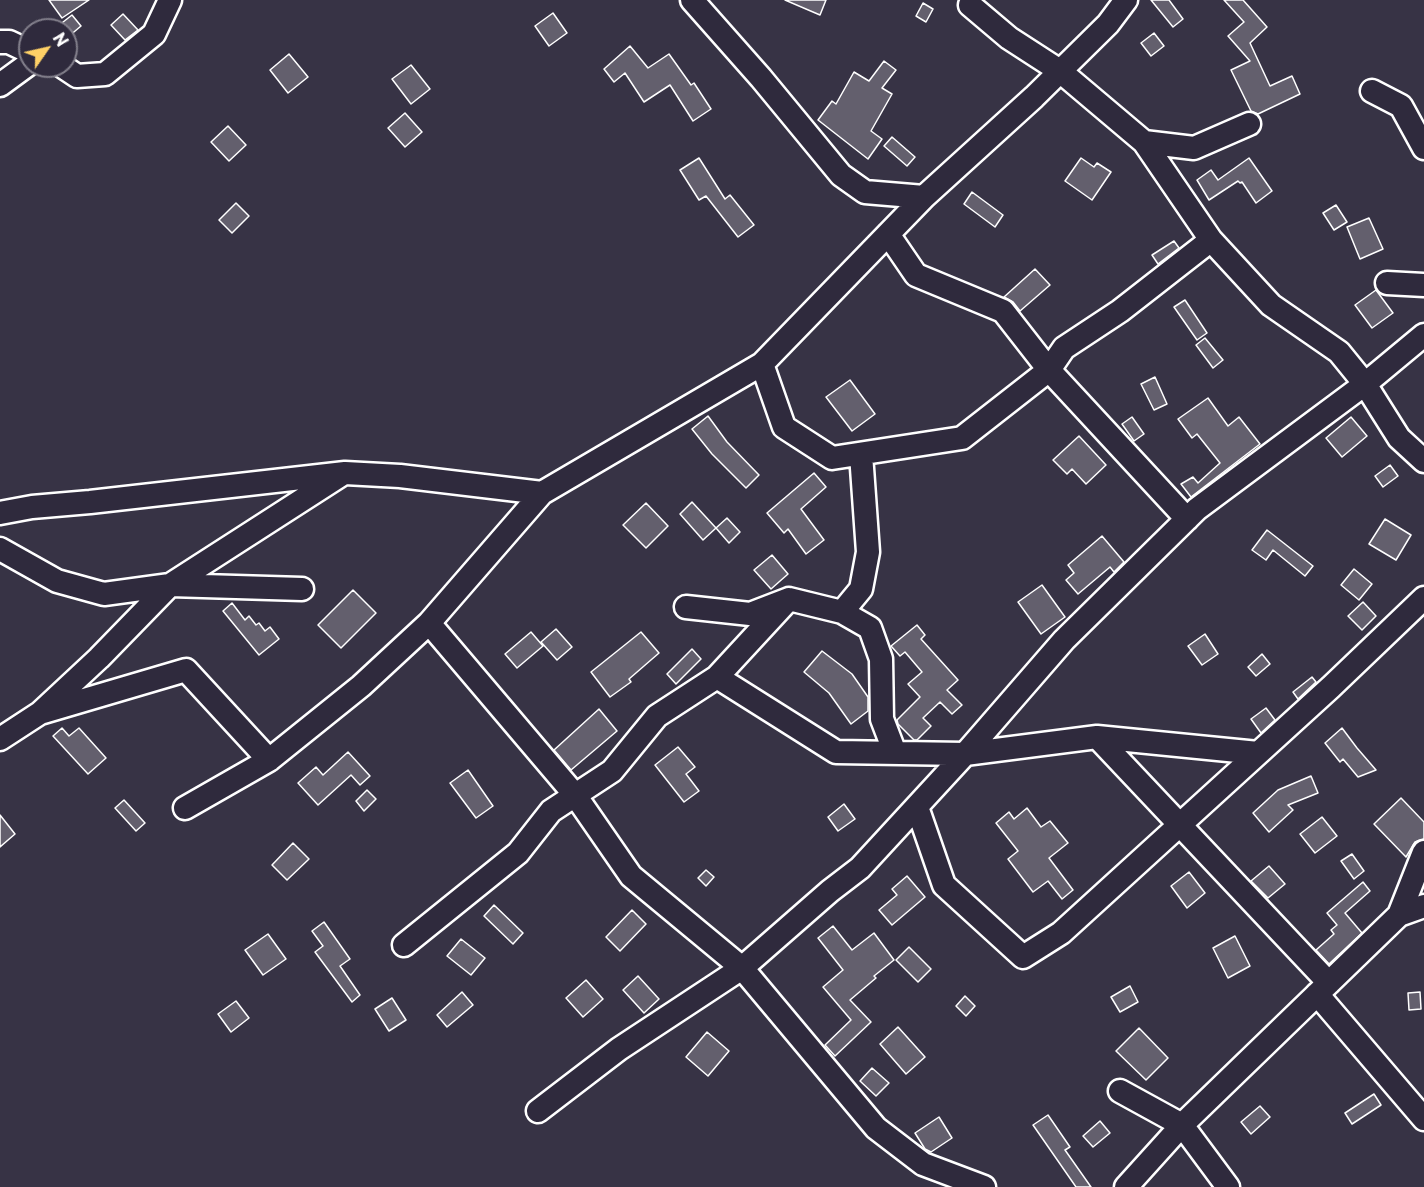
<!DOCTYPE html>
<style>
body{margin:0}
#map{position:relative;width:1424px;height:1187px;overflow:hidden;background:#373345;font-family:"Playpen Sans",sans-serif}
canvas{display:block}
.north{position:absolute;left:18px;top:18px;width:60px;height:60px;box-sizing:border-box;background:#2f2a3d;border:2px solid #827f8b;border-radius:50%;rotate:56deg;font-size:16px;font-weight:700;line-height:24px;text-align:center;color:#fff}
.north::after{content:'';display:block;margin:auto;width:21px;height:27px;background:#ffd166;clip-path:polygon(50% 0,100% 100%,50% 72%,0 100%)}
</style>
<div id="map">
<canvas width="1424" height="1187"></canvas>
<div class="north">N</div>
</div>
<script>
const ctx = document.querySelector('canvas').getContext('2d');
ctx.lineJoin = 'round';
function fillPath(path, color) {
  ctx.fillStyle = color;
  ctx.fill(path, 'evenodd');
}
function strokePath(path, color, width, dash) {
  ctx.strokeStyle = color;
  ctx.lineWidth = width;
  ctx.lineCap = dash ? 'butt' : 'round';
  ctx.setLineDash(dash || []);
  ctx.stroke(path);
}
const building = new Path2D(`
 M 49,0 L 89,0 L 62,18 Z
 M 785,0 L 826,0 L 820,15 Z
 M 1151,0 L 1169,0 L 1183,19 L 1173,27 Z
 M 1224,0 L 1243,0 L 1267,27 L 1250,43 L 1270,86 L 1292,76 L 1300,94 L 1258,114 L 1251,111 L 1231,70 L 1250,61 L 1228,36 L 1244,22 Z
 M 923,3 L 933,9 L 926,22 L 916,16 Z
 M 553,13 L 567,33 L 549,46 L 535,26 Z
 M 123,14 L 138,30 L 125,40 L 111,25 Z
 M 72,15 L 81,26 L 68,37 L 66,30 L 62,30 L 58,26 Z
 M 1154,33 L 1164,46 L 1151,56 L 1141,43 Z
 M 630,46 L 648,68 L 669,54 L 691,85 L 694,83 L 711,109 L 693,121 L 670,85 L 644,102 L 625,73 L 614,82 L 604,69 Z
 M 289,54 L 308,77 L 288,93 L 270,70 Z
 M 884,61 L 896,70 L 882,88 L 892,94 L 871,131 L 882,139 L 868,159 L 818,120 L 832,101 L 836,104 L 854,72 L 869,81 Z
 M 411,65 L 430,89 L 411,104 L 392,79 Z
 M 405,113 L 422,132 L 405,147 L 388,128 Z
 M 228,126 L 246,145 L 229,161 L 211,142 Z
 M 892,137 L 915,157 L 907,166 L 884,146 Z
 M 699,158 L 725,199 L 730,195 L 754,225 L 738,237 L 706,196 L 699,200 L 680,170 Z
 M 1081,158 L 1094,167 L 1097,163 L 1111,172 L 1092,200 L 1065,181 Z
 M 1249,158 L 1272,191 L 1256,203 L 1242,182 L 1240,183 L 1238,181 L 1209,200 L 1197,180 L 1211,170 L 1218,180 Z
 M 972,192 L 1003,215 L 995,227 L 964,204 Z
 M 236,203 L 249,216 L 232,233 L 219,220 Z
 M 1336,205 L 1347,222 L 1334,230 L 1323,213 Z
 M 1369,218 L 1383,249 L 1360,259 L 1347,227 Z
 M 1174,241 L 1179,248 L 1158,264 L 1152,255 Z
 M 1035,269 L 1050,285 L 1020,311 L 1013,302 L 1004,297 Z
 M 1376,290 L 1393,313 L 1372,328 L 1355,305 Z
 M 1185,300 L 1207,333 L 1197,340 L 1174,307 Z
 M 1205,338 L 1223,360 L 1213,368 L 1196,345 Z
 M 1155,377 L 1167,404 L 1154,410 L 1141,384 Z
 M 850,380 L 875,414 L 852,431 L 826,397 Z
 M 1208,398 L 1228,426 L 1239,417 L 1260,444 L 1191,497 L 1181,484 L 1193,477 L 1198,483 L 1220,463 L 1197,434 L 1192,438 L 1178,419 Z
 M 708,416 L 727,442 L 759,475 L 746,488 L 712,454 L 692,429 Z
 M 1132,417 L 1144,434 L 1134,441 L 1122,424 Z
 M 1351,417 L 1367,436 L 1342,457 L 1326,438 Z
 M 1079,436 L 1106,465 L 1086,484 L 1072,469 L 1067,474 L 1053,460 Z
 M 1390,465 L 1398,476 L 1383,487 L 1375,476 Z
 M 814,473 L 826,487 L 801,509 L 824,540 L 806,554 L 788,529 L 784,533 L 767,513 Z
 M 692,502 L 716,528 L 703,540 L 680,514 Z
 M 646,503 L 668,526 L 646,548 L 623,525 Z
 M 727,518 L 740,532 L 729,543 L 716,528 Z
 M 1385,519 L 1411,535 L 1396,560 L 1369,544 Z
 M 1267,530 L 1313,566 L 1305,576 L 1273,550 L 1266,560 L 1252,550 Z
 M 1102,536 L 1124,562 L 1114,572 L 1110,567 L 1078,594 L 1066,580 L 1074,573 L 1068,565 Z
 M 772,555 L 788,574 L 771,589 L 754,570 Z
 M 1354,569 L 1372,584 L 1359,600 L 1341,585 Z
 M 1042,585 L 1065,617 L 1041,634 L 1018,602 Z
 M 353,590 L 376,613 L 341,648 L 318,625 Z
 M 1363,602 L 1376,616 L 1362,630 L 1348,616 Z
 M 232,603 L 245,620 L 249,616 L 256,625 L 259,623 L 265,631 L 270,627 L 279,639 L 259,655 L 223,611 Z
 M 917,625 L 925,635 L 921,639 L 958,680 L 947,690 L 962,705 L 952,714 L 940,702 L 923,718 L 931,726 L 917,740 L 914,740 L 898,724 L 897,720 L 920,697 L 908,684 L 922,672 L 905,652 L 900,656 L 891,646 Z
 M 556,629 L 572,647 L 557,660 L 541,642 Z
 M 531,632 L 543,646 L 517,668 L 505,654 Z
 M 641,632 L 659,653 L 629,679 L 631,682 L 610,697 L 591,672 Z
 M 1205,634 L 1218,654 L 1202,665 L 1188,646 Z
 M 692,649 L 701,659 L 676,684 L 667,674 Z
 M 822,651 L 852,674 L 868,697 L 868,711 L 851,724 L 829,693 L 804,672 Z
 M 1262,654 L 1270,664 L 1256,676 L 1248,667 Z
 M 1312,677 L 1316,682 L 1298,699 L 1293,692 Z
 M 1266,708 L 1275,720 L 1261,733 L 1251,719 Z
 M 599,709 L 617,731 L 571,770 L 554,750 Z
 M 62,728 L 69,736 L 79,728 L 106,758 L 88,774 L 53,736 Z
 M 1342,728 L 1357,748 L 1376,770 L 1358,777 L 1343,759 L 1340,762 L 1325,743 Z
 M 678,747 L 695,767 L 686,774 L 699,791 L 684,802 L 655,765 Z
 M 348,752 L 370,776 L 360,785 L 351,775 L 318,805 L 298,783 L 316,767 L 323,775 Z
 M 468,770 L 493,806 L 476,818 L 450,783 Z
 M 1311,776 L 1318,793 L 1288,805 L 1293,810 L 1269,832 L 1253,813 L 1278,790 Z
 M 367,790 L 376,799 L 364,811 L 356,801 Z
 M 1401,798 L 1424,822 L 1424,839 L 1415,842 L 1406,857 L 1374,824 Z
 M 124,800 L 145,823 L 136,831 L 115,808 Z
 M 844,804 L 855,819 L 838,831 L 828,817 Z
 M 1027,808 L 1041,827 L 1050,821 L 1068,843 L 1049,858 L 1073,890 L 1062,899 L 1048,881 L 1033,892 L 1008,859 L 1018,851 L 996,823 L 1009,812 L 1014,819 Z
 M 0,815 L 15,834 L 0,847 Z
 M 1322,817 L 1337,836 L 1315,853 L 1300,834 Z
 M 293,843 L 309,859 L 287,880 L 272,865 Z
 M 1352,854 L 1364,871 L 1354,879 L 1341,861 Z
 M 1269,866 L 1285,884 L 1268,898 L 1251,881 Z
 M 706,870 L 714,877 L 706,886 L 698,878 Z
 M 1189,872 L 1205,893 L 1187,908 L 1171,886 Z
 M 907,876 L 925,897 L 892,925 L 879,910 L 897,895 L 892,889 Z
 M 1363,882 L 1370,891 L 1345,913 L 1362,933 L 1329,964 L 1316,950 L 1334,934 L 1331,930 L 1337,925 L 1327,913 Z
 M 494,905 L 523,933 L 513,944 L 484,916 Z
 M 632,910 L 646,924 L 620,951 L 606,937 Z
 M 324,922 L 350,959 L 340,966 L 360,995 L 352,1002 L 315,952 L 323,946 L 312,931 Z
 M 833,926 L 852,950 L 874,933 L 894,960 L 874,976 L 876,978 L 850,1000 L 871,1022 L 835,1056 L 825,1045 L 851,1020 L 823,987 L 843,970 L 818,938 Z
 M 268,934 L 286,959 L 263,975 L 245,950 Z
 M 1235,936 L 1250,966 L 1228,978 L 1213,948 Z
 M 461,939 L 485,958 L 471,975 L 447,956 Z
 M 909,947 L 931,969 L 918,982 L 896,960 Z
 M 638,976 L 659,999 L 644,1013 L 623,990 Z
 M 586,980 L 603,999 L 583,1017 L 566,998 Z
 M 1130,986 L 1138,1002 L 1120,1012 L 1111,997 Z
 M 462,992 L 473,1005 L 447,1027 L 437,1015 Z
 M 1420,992 L 1421,1009 L 1409,1010 L 1408,993 Z
 M 965,996 L 975,1006 L 966,1016 L 956,1006 Z
 M 392,998 L 406,1020 L 389,1031 L 375,1009 Z
 M 236,1001 L 249,1018 L 231,1032 L 218,1014 Z
 M 898,1027 L 925,1057 L 906,1074 L 880,1044 Z
 M 1139,1028 L 1168,1058 L 1146,1080 L 1116,1051 Z
 M 707,1032 L 729,1051 L 708,1076 L 686,1057 Z
 M 872,1068 L 889,1083 L 876,1096 L 860,1081 Z
 M 1374,1094 L 1381,1105 L 1352,1124 L 1345,1113 Z
 M 1260,1106 L 1270,1117 L 1251,1134 L 1241,1122 Z
 M 1048,1115 L 1070,1147 L 1065,1150 L 1091,1187 L 1076,1187 L 1033,1125 Z
 M 939,1117 L 952,1138 L 931,1152 L 925,1149 L 915,1133 Z
 M 1100,1121 L 1110,1133 L 1093,1147 L 1083,1136 Z`);
fillPath(building, '#635f6d');
strokePath(building, '#fff', 1.5);
const minor = new Path2D(`
 M 692,0 L 761,78 L 841,175 L 865,192 L 924,197
 M 970,5 L 1009,38 L 1060,71 L 1144,142 L 1211,240 L 1271,305 L 1339,352 L 1365,384 L 1399,438 L 1424,461
 M 0,42 L 9,42 L 30,52
 M 62,66 L 77,76 L 105,74 L 154,34 L 170,0
 M 0,85 L 30,63
 M 1372,91 L 1401,106 L 1424,148
 M 1144,142 L 1194,148 L 1249,124
 M 888,234 L 916,275 L 1003,311 L 1049,370 L 1187,519
 M 1387,283 L 1424,285
 M 762,364 L 784,427 L 832,458 L 962,438 L 1049,370 L 1064,348 L 1120,311 L 1211,240
 M 542,493 L 429,623 L 575,795 L 631,876 L 742,968 L 876,1128 L 923,1164 L 984,1187
 M 0,513 L 32,507 L 90,502 L 345,473 L 400,476 L 542,493 L 762,364 L 924,197 L 1034,97 L 1108,24 L 1126,0
 M 0,549 L 57,581 L 104,594 L 170,585 L 302,589
 M 686,607 L 750,614 L 789,599 L 842,612 L 870,628 L 881,659 L 882,719 L 895,753
 M 842,612 L 861,589 L 868,552 L 861,454
 M 717,677 L 836,752 L 965,754 L 1097,737 L 1258,753
 M 40,713 L 186,670 L 269,760 L 361,686 L 429,623
 M 1097,737 L 1329,983
 M 0,739 L 40,713 L 99,658 L 170,585 L 341,475
 M 917,807 L 944,885 L 1023,957 L 1061,933 L 1331,687 L 1424,598
 M 185,808 L 269,760
 M 1399,915 L 1424,852
 M 404,945 L 518,853 L 551,811 L 612,771 L 657,716 L 717,677 L 789,599
 M 1317,994 L 1424,1119
 M 1120,1091 L 1182,1125 L 1228,1187
 M 538,1111 L 619,1049 L 742,968 L 830,891 L 860,868 L 965,754 L 1064,640 L 1197,509 L 1365,384 L 1424,335
 M 1126,1187 L 1182,1125 L 1399,915 L 1424,906`);
strokePath(minor, '#fff', 27);
strokePath(minor, '#2f2a3d', 22);
</script>
